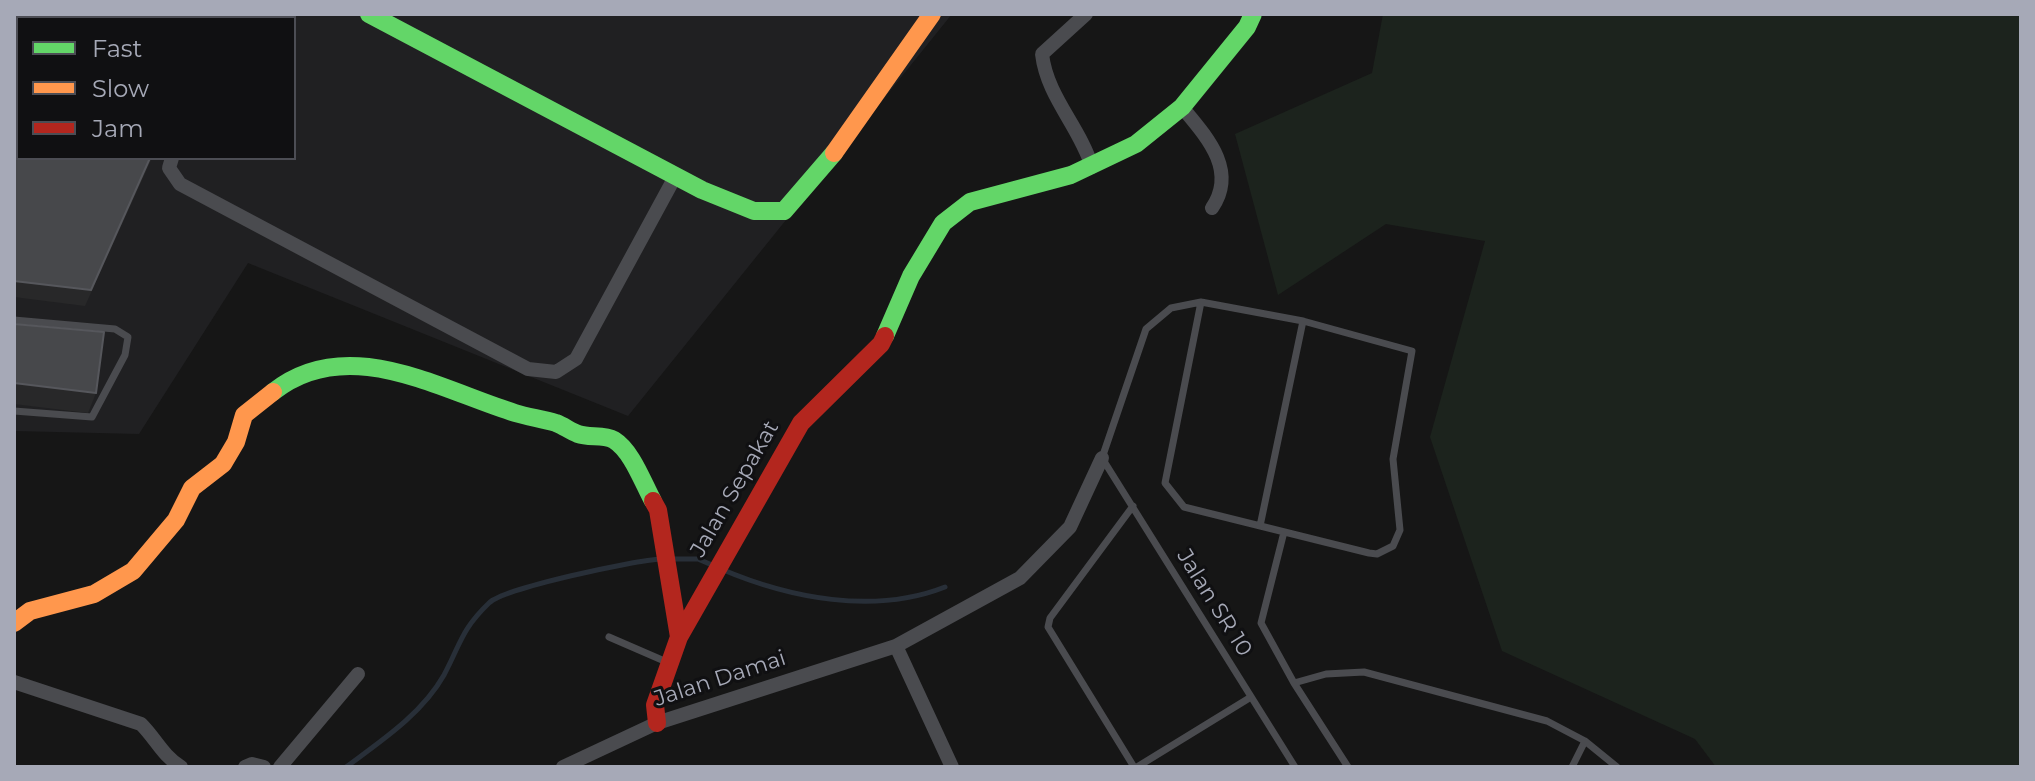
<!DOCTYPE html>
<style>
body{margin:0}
#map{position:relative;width:2035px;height:781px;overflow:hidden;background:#161616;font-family:Montserrat,sans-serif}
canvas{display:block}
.frame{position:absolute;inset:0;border:16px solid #a6a9b7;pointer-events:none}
.legend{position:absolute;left:16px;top:16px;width:280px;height:144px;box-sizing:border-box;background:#101012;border:2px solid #4c4d54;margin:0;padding:10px 14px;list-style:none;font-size:24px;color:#a6a9b7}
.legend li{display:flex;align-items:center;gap:16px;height:40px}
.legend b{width:40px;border:2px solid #4c4d54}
</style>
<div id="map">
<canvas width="2035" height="781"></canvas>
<div class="frame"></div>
<ul class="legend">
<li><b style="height:10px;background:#63d668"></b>Fast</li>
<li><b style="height:10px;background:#ff974d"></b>Slow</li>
<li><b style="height:10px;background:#b3261e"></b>Jam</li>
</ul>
</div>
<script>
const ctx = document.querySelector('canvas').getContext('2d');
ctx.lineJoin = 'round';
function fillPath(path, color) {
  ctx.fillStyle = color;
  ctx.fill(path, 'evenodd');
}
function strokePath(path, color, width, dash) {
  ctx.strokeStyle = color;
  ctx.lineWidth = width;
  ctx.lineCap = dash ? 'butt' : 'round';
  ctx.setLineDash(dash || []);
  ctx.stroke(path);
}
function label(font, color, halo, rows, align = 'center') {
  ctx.font = font + ' Montserrat,sans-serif';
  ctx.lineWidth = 6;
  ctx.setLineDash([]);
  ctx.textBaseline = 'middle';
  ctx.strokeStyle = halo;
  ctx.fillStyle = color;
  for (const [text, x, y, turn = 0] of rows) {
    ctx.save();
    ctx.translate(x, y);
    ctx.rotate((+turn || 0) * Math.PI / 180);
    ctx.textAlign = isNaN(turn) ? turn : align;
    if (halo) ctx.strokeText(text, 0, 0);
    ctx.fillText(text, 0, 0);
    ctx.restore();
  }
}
fillPath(new Path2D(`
 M 14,14 L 952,14 L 628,416 L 248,263 L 139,434 L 14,431 ZM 18,18 L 294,18 L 294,158 L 18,158 Z`), '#202022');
fillPath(new Path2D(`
 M 1383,14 L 2021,14 L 2021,767 L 1716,767 L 1695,739 L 1502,651 L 1430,437 L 1485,241 L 1386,224 L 1278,295 L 1235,134 L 1372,73 Z`), '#1c231d');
strokePath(new Path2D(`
 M 671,559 L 698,559 L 712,565
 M 721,569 C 789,598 874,615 945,587
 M 346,767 C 381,741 422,714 444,675 C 461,643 461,630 489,603 C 504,588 636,560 661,559`), '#282f38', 5);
strokePath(new Path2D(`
 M 1201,302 L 1165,483 L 1184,507 L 1369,553 L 1377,554 L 1393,546 L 1400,530 L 1393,459 L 1412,351 L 1303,321 L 1201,302 L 1171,308 L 1146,329 L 1102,458 L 1295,767
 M 14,320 L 115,329 L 128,337 L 125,355 L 92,417 L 14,411
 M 1133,506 L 1050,618 L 1048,627 L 1134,767
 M 1260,526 L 1303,321
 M 1284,532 L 1261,623 L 1294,683 L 1348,767
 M 609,637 L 669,663
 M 1294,683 L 1326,674 L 1364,672 L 1547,721 L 1585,741 L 1617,767
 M 1137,767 L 1251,697
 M 1572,767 L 1585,741`), '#4a4b4f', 7);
strokePath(new Path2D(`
 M 1086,14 L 1042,54 C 1047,97 1080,127 1092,167
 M 274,18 L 277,14
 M 1182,107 C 1206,136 1238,170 1212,208
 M 172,158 L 169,168 L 180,184 L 528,369 L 556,372 L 576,359 L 676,175
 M 896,646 L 952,767
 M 14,682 L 141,724 C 156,739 163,756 181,767
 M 245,767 L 252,764 L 264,767
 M 280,767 L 358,674
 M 563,767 L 657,723 L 896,646 L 1020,578 L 1070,527 L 1102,458`), '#4a4b4f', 14);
strokePath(new Path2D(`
 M 369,14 L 702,190 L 754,211 L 784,211 L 834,153
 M 885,336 L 911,276 L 943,223 L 970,202 L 1071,175 L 1136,144 L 1182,107 L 1247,27 L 1253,14
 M 273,392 C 347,333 438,389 515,413 C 528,417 543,419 556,423 C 564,426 570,431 578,434 C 589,438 604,434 614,440 C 632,451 643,483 653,501`), '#63d668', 18);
strokePath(new Path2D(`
 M 183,18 L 187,14
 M 14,110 L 18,108
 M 834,153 L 932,14
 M 14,623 L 30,611 L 94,594 L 133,571 L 176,520 L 192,488 L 223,464 L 236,442 L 244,415 L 273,392`), '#ff974d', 18);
strokePath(new Path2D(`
 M 653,501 L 658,510 L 679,637
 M 657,723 L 655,705 L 679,637 L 801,423 L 881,344 L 885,336`), '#b3261e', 18);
fillPath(new Path2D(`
 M 25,14 L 72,14 L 58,18 L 18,18 L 17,16 Z
 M 18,36 L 18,50 L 14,51 L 14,37 Z
 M 150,158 L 152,158 L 85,306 L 14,297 L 14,281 Z
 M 14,383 L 96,393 L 88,413 L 14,404 Z`), '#282829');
const building = new Path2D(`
 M 14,14 L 25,14 L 17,16 L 18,18 L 18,36 L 14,37 Z
 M 18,123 L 18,158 L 150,158 L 91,290 L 14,281 L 14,125 Z
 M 14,324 L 104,332 L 96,393 L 14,383 Z`);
fillPath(building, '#47484b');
strokePath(building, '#56575c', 2);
label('22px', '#a6a9b7', '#101012', [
 ["Jalan Sepakat",735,489,-60],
 ["Jalan SR 10",1214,603,58],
 ["Jalan Damai",720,679,-18]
]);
</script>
